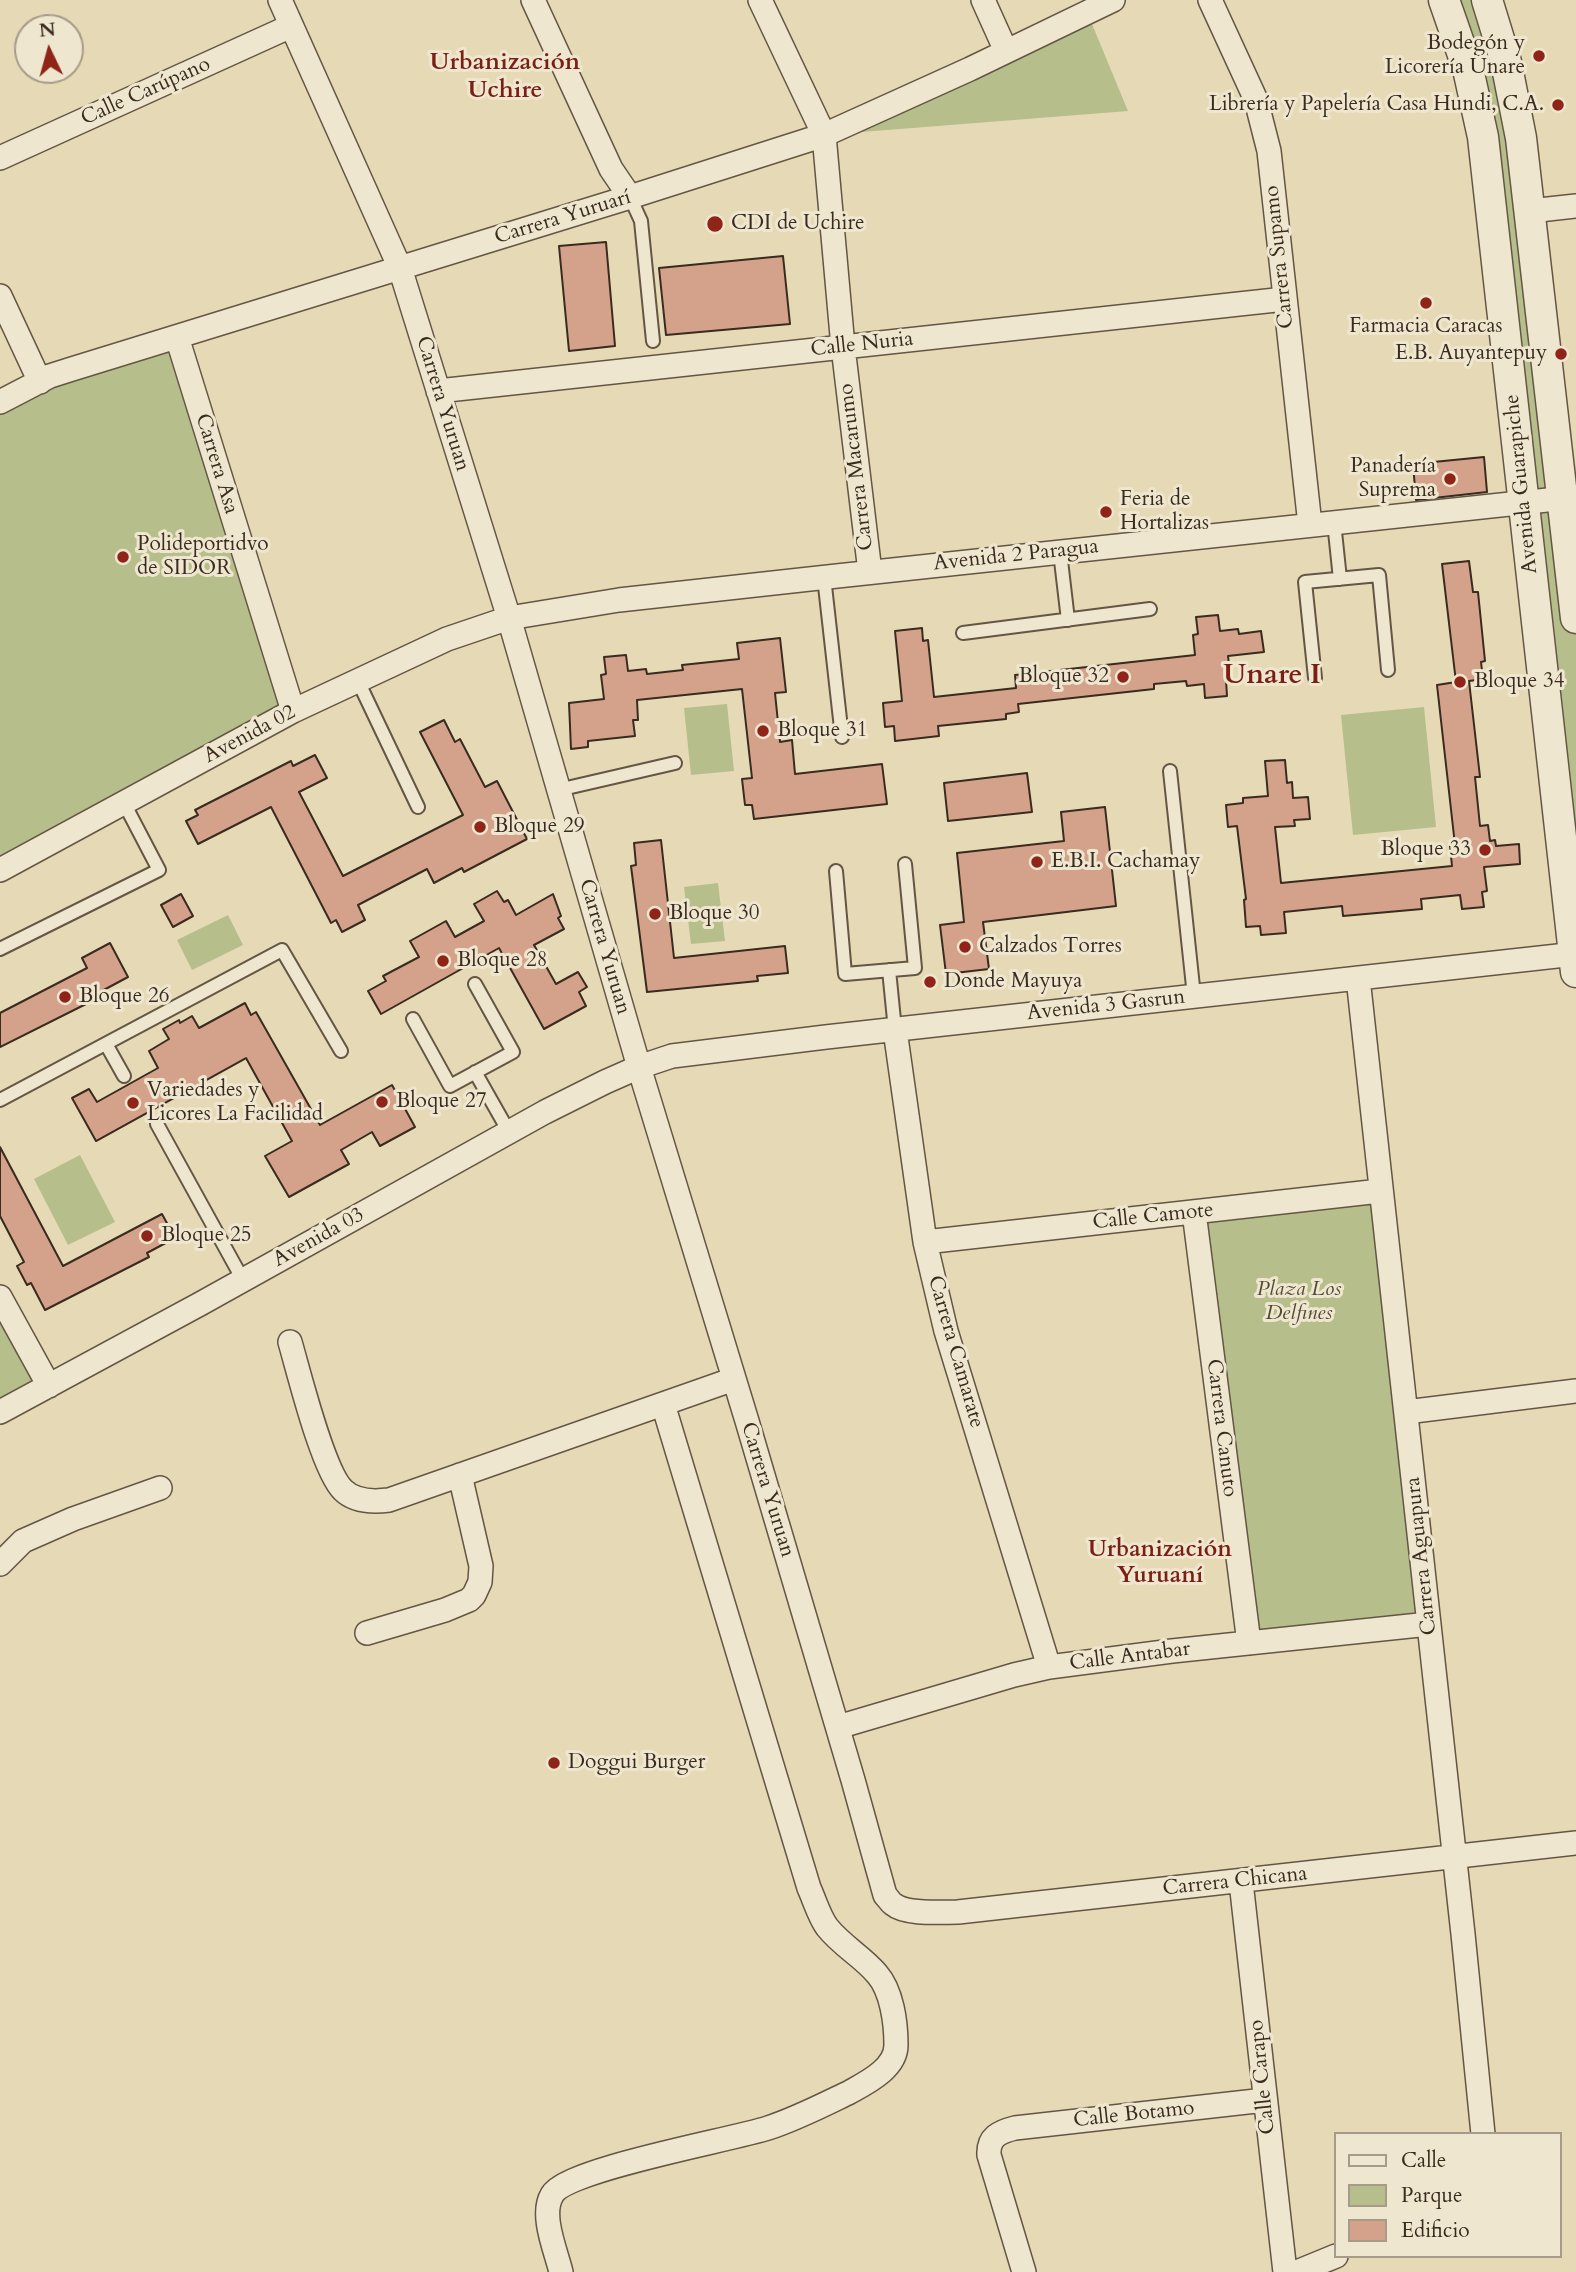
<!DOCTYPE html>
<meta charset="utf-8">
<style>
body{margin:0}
#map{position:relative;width:1576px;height:2272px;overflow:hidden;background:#e6d9b5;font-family:Cardo,serif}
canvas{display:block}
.legend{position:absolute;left:1334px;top:2132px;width:228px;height:126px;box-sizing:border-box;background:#efe6cf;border:2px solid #a69b89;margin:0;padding:9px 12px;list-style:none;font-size:21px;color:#392b1f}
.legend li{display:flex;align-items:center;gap:14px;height:35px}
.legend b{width:35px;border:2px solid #a69b89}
.north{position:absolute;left:14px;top:14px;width:70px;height:70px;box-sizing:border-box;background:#efe6cf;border:2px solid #a69b89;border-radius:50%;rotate:355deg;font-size:19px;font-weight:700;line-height:28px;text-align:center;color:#392b1f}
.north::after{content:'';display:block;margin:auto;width:24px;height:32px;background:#8f2418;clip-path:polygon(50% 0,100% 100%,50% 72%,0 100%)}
</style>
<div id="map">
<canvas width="1576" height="2272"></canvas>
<ul class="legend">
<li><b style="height:9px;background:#efe6cf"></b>Calle</li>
<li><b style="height:19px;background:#b6bf8c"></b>Parque</li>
<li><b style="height:19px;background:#d4a28b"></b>Edificio</li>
</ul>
<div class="north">N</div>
</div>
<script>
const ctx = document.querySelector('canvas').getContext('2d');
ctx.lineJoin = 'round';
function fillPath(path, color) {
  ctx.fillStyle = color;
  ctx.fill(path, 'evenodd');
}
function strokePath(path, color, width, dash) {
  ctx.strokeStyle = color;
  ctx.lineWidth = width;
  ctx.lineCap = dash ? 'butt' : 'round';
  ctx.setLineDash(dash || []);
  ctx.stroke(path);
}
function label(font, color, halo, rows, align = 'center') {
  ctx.font = font + ' Cardo,serif';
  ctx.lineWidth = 6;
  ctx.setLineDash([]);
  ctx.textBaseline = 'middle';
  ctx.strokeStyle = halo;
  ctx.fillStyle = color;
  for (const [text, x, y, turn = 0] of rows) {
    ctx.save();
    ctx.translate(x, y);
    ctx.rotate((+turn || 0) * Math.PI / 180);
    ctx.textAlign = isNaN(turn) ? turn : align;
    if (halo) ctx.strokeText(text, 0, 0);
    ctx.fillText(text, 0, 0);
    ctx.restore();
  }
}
fillPath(new Path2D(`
 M 1444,0 L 1487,0 L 1576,618 L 1576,972 L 1483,137 Z
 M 1087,12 L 1128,111 L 824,135 Z
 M 177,337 L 293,711 L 0,871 L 0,402 Z
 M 727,704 L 734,771 L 691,775 L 684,708 Z
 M 1424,707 L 1436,827 L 1353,835 L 1341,715 Z
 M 718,883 L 725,941 L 691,944 L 684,887 Z
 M 228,915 L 243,945 L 192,970 L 177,940 Z
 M 80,1155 L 115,1222 L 68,1245 L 34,1179 Z
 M 1380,1191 L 1429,1624 L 1249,1643 L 1194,1212 Z
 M 0,1297 L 49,1386 L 0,1412 Z`), '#b6bf8c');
const building = new Path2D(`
 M 606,242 L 615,346 L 569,351 L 559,246 Z
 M 783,256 L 790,324 L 666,335 L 659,268 Z
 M 1484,457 L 1487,492 L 1416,500 L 1413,464 Z
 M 1469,561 L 1473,592 L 1478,592 L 1485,661 L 1481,662 L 1483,679 L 1469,681 L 1480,777 L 1475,777 L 1480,826 L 1488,825 L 1490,841 L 1495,840 L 1496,846 L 1519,844 L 1520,864 L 1484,867 L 1487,891 L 1482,892 L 1484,907 L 1462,909 L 1460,895 L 1421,899 L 1422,909 L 1343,916 L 1342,906 L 1284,912 L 1286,933 L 1261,935 L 1260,926 L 1246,927 L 1244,900 L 1246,899 L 1237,826 L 1228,827 L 1226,805 L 1243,803 L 1243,798 L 1268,796 L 1265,761 L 1285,760 L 1287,783 L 1292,782 L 1293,798 L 1308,797 L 1310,819 L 1294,820 L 1295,826 L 1275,827 L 1281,883 L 1452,866 L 1450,846 L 1455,845 L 1437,685 L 1456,682 L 1442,564 Z
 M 1218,615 L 1220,631 L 1238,629 L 1239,634 L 1261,631 L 1264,652 L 1228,656 L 1231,680 L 1226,680 L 1227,696 L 1205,698 L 1204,684 L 1187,686 L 1186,681 L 1154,684 L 1154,689 L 1018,704 L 1019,712 L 1006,714 L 1006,719 L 938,726 L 939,736 L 895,741 L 894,726 L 885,727 L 883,703 L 902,701 L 895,631 L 922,628 L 923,641 L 928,640 L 934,697 L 1016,688 L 1015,675 L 1195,655 L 1193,635 L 1198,634 L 1196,617 Z
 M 780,638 L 786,692 L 775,693 L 780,742 L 792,740 L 795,774 L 882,764 L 887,804 L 754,819 L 752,805 L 745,805 L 742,779 L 752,778 L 742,689 L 637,700 L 638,720 L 633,720 L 635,736 L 588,741 L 588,747 L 571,749 L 569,703 L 604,699 L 601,675 L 606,674 L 604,657 L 626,655 L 628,671 L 646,669 L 647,674 L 683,670 L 682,665 L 739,659 L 737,643 Z
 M 444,720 L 455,742 L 460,739 L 485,787 L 497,781 L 527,839 L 464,872 L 462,868 L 434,883 L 427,869 L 358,905 L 365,920 L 342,932 L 336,920 L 331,923 L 271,807 L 198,844 L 186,821 L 198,815 L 195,810 L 291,761 L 293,766 L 315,755 L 327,778 L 299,792 L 343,876 L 463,815 L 420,732 Z
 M 1027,773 L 1032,812 L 948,821 L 944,783 Z
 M 1105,807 L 1116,906 L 983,922 L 989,969 L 946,974 L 940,925 L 964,922 L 957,853 L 1064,841 L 1061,812 Z
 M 661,840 L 674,958 L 785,946 L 788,973 L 757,976 L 758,981 L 647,992 L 631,866 L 636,865 L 634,843 Z
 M 497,891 L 504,902 L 508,900 L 516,915 L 553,894 L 561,916 L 558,918 L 564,929 L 534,945 L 556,984 L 578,972 L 587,987 L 579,992 L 586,1006 L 544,1029 L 499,948 L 381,1014 L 368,991 L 386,981 L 383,976 L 419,957 L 410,941 L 446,921 L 455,937 L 484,921 L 474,904 Z
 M 181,894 L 193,916 L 173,927 L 161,905 Z
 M 110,943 L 128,977 L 100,992 L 102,996 L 0,1047 L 0,1013 L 87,968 L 82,958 Z
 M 245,1003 L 251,1015 L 256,1012 L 320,1125 L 392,1085 L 415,1127 L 380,1146 L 372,1132 L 341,1150 L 349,1164 L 289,1197 L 265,1156 L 292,1141 L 246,1058 L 96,1141 L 72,1098 L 89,1089 L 97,1102 L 158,1068 L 149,1051 L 169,1039 L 163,1029 L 179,1020 L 180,1023 L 192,1016 L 199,1028 Z
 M 0,1147 L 63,1266 L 162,1214 L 175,1238 L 147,1253 L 149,1257 L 45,1310 L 31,1283 L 27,1285 L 17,1266 L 24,1262 L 0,1216 Z`);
fillPath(building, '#d4a28b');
strokePath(building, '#392b1f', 2);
const service = new Path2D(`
 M 630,197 L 641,221 L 653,341
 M 1334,522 L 1340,579
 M 1060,552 L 1068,620
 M 824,577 L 842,737
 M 963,633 L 1150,609
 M 1315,678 L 1305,582 L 1379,575 L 1388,670
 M 358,681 L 418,807
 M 1170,771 L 1194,996
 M 558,790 L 675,763
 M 836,871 L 845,974 L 915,968 L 905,864
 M 0,949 L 159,870 L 124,803
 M 889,970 L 895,1030
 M 413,1019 L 450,1086 L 513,1052 L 475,984
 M 106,1044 L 124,1076
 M 475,1072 L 509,1132
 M 0,1100 L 282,950 L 341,1051
 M 157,1124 L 243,1280`);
const minor = new Path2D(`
 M 280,0 L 400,268 L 509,618 L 639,1067 L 747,1421 L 853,1780 L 885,1895 C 888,1898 890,1902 893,1904 C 906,1915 941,1912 958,1912 L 1576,1843
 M 533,0 L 611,169 L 630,197
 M 760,0 L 824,135 L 843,347 L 870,572
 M 983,0 L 1006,51
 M 1210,0 L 1256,100 L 1269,151 L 1310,525
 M 0,158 L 291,26
 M 1530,211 L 1576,206
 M 0,296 L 40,382
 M 177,337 L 293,711
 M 438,391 L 1285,299
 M 0,402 L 50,376 L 72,369 L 630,197 L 824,135 L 970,69 L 1113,0
 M 0,870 L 293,711 L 447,639 L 509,618 L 619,600 L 837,576 L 1576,497
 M 1358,978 L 1463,1934 L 1483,2134
 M 895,1030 L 925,1242 L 946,1331 L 1049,1667
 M 1194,1212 L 1249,1643
 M 925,1242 L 1380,1191
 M 0,1297 L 49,1386
 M 290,1342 C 299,1373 323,1471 343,1490 C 355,1502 373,1502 389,1500 L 734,1379
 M 0,1412 L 200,1304 L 545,1112 L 605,1082 L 639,1067 L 672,1056 L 826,1037 L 1576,954
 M 1406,1412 L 1576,1391
 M 0,1564 L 23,1541 L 73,1519 L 160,1488
 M 367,1633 L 445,1610 L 469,1600 L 474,1595 L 480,1582 L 481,1566 L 460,1475
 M 838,1727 L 1014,1675 L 1049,1667 L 1172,1651 L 1429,1624
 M 1241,1882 L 1285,2272
 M 561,2272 C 556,2251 540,2215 552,2195 C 566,2169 731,2140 768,2128 C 796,2119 823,2105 850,2092 C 868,2082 896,2068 896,2045 C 896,2023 892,1991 877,1974 C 863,1957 842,1946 827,1927 C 819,1916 815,1901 809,1888 L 663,1404
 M 1024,2272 L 989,2155 C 988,2137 999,2132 1015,2128 L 1265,2100
 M 1297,2272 L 1336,2256`);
const tertiary = new Path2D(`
 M 1444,0 L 1468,69 L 1483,137 L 1576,972
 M 1487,0 L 1506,62 L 1521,138 L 1576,618`);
strokePath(service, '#645644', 16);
strokePath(minor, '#645644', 26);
strokePath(tertiary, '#645644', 33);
strokePath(service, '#efe6cf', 12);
strokePath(minor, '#efe6cf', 23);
strokePath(tertiary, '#efe6cf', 30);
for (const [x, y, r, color] of [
 [1539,56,7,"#8f2418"],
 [1558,105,7,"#8f2418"],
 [715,224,9,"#8f2418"],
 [1426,303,7,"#8f2418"],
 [1561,354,7,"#8f2418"],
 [1450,479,7,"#8f2418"],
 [1106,512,7,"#8f2418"],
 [123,557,7,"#8f2418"],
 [1123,677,7,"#8f2418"],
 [1460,682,7,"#8f2418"],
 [763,731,7,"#8f2418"],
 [480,827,7,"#8f2418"],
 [1485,850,7,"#8f2418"],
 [1037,862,7,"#8f2418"],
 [655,914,7,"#8f2418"],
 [965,947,7,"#8f2418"],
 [443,961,7,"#8f2418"],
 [930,982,7,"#8f2418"],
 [65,997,7,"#8f2418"],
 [382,1102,7,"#8f2418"],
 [133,1103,7,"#8f2418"],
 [147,1236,7,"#8f2418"],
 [554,1763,7,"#8f2418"]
]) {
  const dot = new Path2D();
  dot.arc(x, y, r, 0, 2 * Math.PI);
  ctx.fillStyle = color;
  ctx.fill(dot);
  strokePath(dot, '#efe6cf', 2.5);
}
label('21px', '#392b1f', '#efe6cf', [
 ["Bodegón y",1525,44,"right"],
 ["Licorería Unare",1525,68,"right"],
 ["Librería y Papelería Casa Hundi, C.A.",1544,105,"right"],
 ["CDI de Uchire",731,224],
 ["Farmacia Caracas",1426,327,"center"],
 ["E.B. Auyantepuy",1547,354,"right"],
 ["Panadería",1436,467,"right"],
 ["Suprema",1436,491,"right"],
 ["Feria de",1120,500],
 ["Hortalizas",1120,524],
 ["Polideportidvo",137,545],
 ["de SIDOR",137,569],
 ["Bloque 32",1109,677,"right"],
 ["Bloque 34",1474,682],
 ["Bloque 31",777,731],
 ["Bloque 29",494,827],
 ["Bloque 33",1471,850,"right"],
 ["E.B.I. Cachamay",1051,862],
 ["Bloque 30",669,914],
 ["Calzados Torres",979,947],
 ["Bloque 28",457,961],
 ["Donde Mayuya",944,982],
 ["Bloque 26",79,997],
 ["Variedades y",147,1091],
 ["Licores La Facilidad",147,1115],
 ["Bloque 27",396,1102],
 ["Bloque 25",161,1236],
 ["Doggui Burger",568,1763]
], 'left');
label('21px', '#392b1f', '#efe6cf', [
 ["Calle Carúpano",146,92,-24],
 ["Carrera Yuruarí",563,218,-17],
 ["Carrera Supamo",1280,257,-96],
 ["Calle Nuria",862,345,-6],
 ["Carrera Yuruan",442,404,73],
 ["Carrera Asa",216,464,73],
 ["Carrera Macarumo",857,467,-97],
 ["Avenida Guarapiche",1522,484,-96],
 ["Avenida 2 Paragua",1016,556,-6],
 ["Avenida 02",250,735,-28],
 ["Carrera Yuruan",604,947,74],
 ["Avenida 3 Gasrun",1106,1006,-6],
 ["Calle Camote",1153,1217,-6],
 ["Avenida 03",319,1238,-29],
 ["Carrera Camarate",955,1352,74],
 ["Carrera Canuto",1221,1428,83],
 ["Carrera Yuruan",767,1490,73],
 ["Carrera Aguapura",1422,1556,-96],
 ["Calle Antabar",1130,1657,-7],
 ["Carrera Chicana",1235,1882,-6],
 ["Calle Carapo",1263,2077,-96],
 ["Calle Botamo",1134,2115,-6]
]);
label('italic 21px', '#524935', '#efe6cf', [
 ["Plaza Los",1299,1290],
 ["Delfines",1299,1314]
]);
label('bold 23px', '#7a1f14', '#efe6cf', [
 ["Urbanización",1160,1551],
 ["Yuruaní",1160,1577]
]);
label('bold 24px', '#7a1f14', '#efe6cf', [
 ["Urbanización",505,63],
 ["Uchire",505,91]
]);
label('bold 28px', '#7a1f14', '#efe6cf', [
 ["Unare I",1272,677]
]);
</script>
